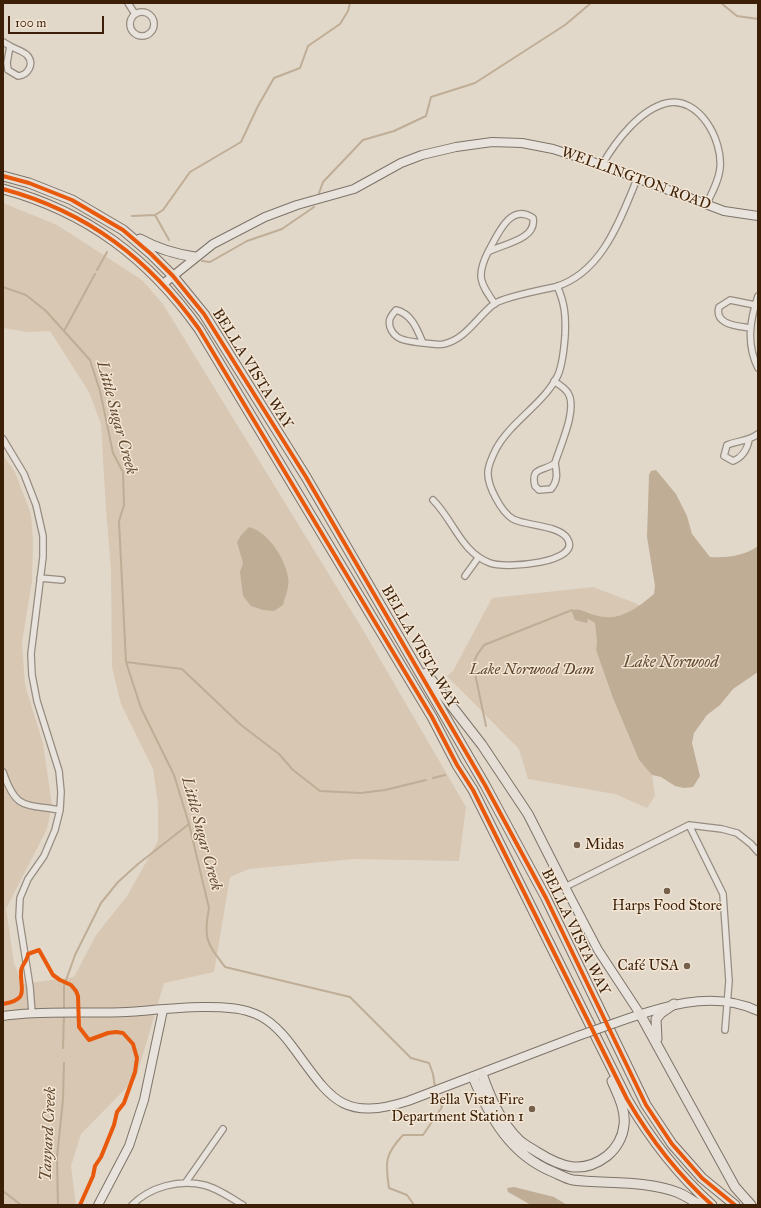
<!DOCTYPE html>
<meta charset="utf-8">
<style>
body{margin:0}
#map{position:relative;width:761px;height:1208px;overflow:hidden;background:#e2d8ca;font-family:"IM FELL Great Primer",serif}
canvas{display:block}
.frame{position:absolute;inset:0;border:4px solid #3b1f07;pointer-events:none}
.scale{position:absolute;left:8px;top:16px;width:96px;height:18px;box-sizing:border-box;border:2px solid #3b1f07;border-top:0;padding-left:5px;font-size:12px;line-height:14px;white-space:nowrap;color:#3b1f07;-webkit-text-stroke:3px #f3e6d5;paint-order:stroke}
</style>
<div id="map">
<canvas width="761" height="1208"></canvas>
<div class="frame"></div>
<div class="scale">100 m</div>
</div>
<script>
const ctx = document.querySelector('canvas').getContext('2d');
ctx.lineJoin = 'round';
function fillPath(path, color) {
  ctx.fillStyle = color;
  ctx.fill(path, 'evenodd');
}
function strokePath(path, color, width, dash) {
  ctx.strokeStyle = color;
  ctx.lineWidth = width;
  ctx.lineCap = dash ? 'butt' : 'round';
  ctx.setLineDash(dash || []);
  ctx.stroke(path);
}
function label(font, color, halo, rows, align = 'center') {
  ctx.font = font + ' "IM FELL Great Primer",serif';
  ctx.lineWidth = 3;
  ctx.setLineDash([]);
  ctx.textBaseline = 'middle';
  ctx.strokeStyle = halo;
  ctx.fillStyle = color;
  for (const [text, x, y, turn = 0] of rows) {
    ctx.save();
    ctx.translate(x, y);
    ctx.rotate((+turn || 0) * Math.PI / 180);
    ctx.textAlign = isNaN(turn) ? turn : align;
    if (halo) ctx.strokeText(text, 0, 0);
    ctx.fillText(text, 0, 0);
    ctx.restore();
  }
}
fillPath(new Path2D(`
 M 3,203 L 57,225 L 142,280 L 163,304 L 363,630 L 466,807 L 459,861 L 354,859 L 249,869 L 230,877 L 214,972 L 164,983 L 136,1078 L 81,1134 L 71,1166 L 76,1205 L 3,1205 L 3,455 L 15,472 L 31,514 L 33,541 L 32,581 L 22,643 L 25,685 L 43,743 L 52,805 L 47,829 L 6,909 L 14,963 L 22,984 L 74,977 L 96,935 L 127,896 L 158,841 L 158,803 L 153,769 L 121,704 L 112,667 L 111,569 L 106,509 L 101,424 L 89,392 L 50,331 L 27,332 L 3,328 Z
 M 593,587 L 635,603 L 642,607 C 630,613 615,619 601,617 C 590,616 583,606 571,610 L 595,623 L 597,642 L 596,650 L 610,692 L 639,760 L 652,775 L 655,796 L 647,808 L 615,794 L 528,779 L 519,749 L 447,676 L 453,671 L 492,598 Z`), '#d7c7b3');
fillPath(new Path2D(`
 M 656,470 L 676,494 L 687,516 L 692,534 L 710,557 C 726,558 745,556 758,546 L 758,672 L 733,689 L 720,705 L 707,715 L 694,733 L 692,743 L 700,776 L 693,787 L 684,788 L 675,786 L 661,777 L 652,775 L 639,760 L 612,696 L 596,650 L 597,642 L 595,623 L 588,619 L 587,623 L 575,620 L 571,610 C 581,607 586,613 595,615 C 619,623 637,608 654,594 L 655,586 L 647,537 L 649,475 L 651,471 Z
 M 249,527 C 268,532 285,558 288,577 C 290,586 285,597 283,605 L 274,611 L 263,610 L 251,606 L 243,596 L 240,572 L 243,563 L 237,542 L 242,534 Z
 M 514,1187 L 554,1197 L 567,1205 L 531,1205 L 508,1192 L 507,1188 Z`), '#bfad96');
strokePath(new Path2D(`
 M 721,3 L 737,16 L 758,19
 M 319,193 L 323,182 L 363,140 L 394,131 L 426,116 L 431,97 L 475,83 L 565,25 L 591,3
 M 155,215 L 169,240
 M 132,216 L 155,215 L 163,210 L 190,172 L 241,142 L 258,106 L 274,78 L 300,68 L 308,46 L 340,24 L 348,11 L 350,3
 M 202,261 L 210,262 L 247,241 L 282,229 L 314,207
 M 97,270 L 107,252
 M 3,287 L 26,295 L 46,311 L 90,360 L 100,391 L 113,453 L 123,472 L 124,505 L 119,521 L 126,662 L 141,708 L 174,775 L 189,824 L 209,908 C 203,939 207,943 225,967 L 350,997 L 411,1058 L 429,1063 L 433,1074 L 435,1087
 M 64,331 L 95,274
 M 126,662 L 182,669 L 241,725 L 279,754 L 293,770 L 320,791 L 361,793 L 385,790 L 426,780
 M 486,726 L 473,664 L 477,655 L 484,645 L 572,610
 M 433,778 L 445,775
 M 64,1011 L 64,986 L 75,955 L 101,903 L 118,882 L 138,864 L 189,824
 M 63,1048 L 64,1015
 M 3,1191 L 21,1205
 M 58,1205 L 57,1157 L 63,1099 L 64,1063
 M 414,1205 L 407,1195 L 389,1188 C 385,1162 385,1154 403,1135 L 423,1135 L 442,1107 L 436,1092`), '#bfad96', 2);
const street = new Path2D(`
 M 128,3 L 135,14
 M130 24a12 12 0 1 1 24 0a12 12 0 1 1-24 0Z
 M 3,42 L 10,46
 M 10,46 C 15,49 23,51 27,55 C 35,64 28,75 18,76 L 8,70 L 7,63 Z
 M 602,165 C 615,142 640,109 667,103 C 699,96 723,140 720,168 C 719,180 712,193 706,205
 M 488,252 C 497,236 510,202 533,218 C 537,240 502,244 488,252 C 476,276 480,283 495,304
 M 758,296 C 750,320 746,344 758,368
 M 750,328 C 738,326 714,325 719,307 L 730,300 L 755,305
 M 423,343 C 410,341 395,342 390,327 C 388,319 391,316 396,310 C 412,314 417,329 423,343 C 429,343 438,346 444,344 C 466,339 477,317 494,304 C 504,297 541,290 555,287 C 602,273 620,220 637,179
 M 554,381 C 559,385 565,388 568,393 C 578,409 560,446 555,463 C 544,472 530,466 535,486 L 539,490 L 551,489 C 558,481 557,473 555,463
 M 3,439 L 24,474 L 36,505 L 43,536 L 43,557 L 31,654 L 32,675 L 37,701 L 59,771 L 61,792 L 60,810 L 55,830 L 44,856 L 28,879 L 20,898 L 19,917 L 30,987 L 32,1013
 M 749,440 C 747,450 743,457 733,461 L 724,456 L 727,445 C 739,440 747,442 758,434
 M 433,500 C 454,521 461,552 490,563 C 504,569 584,563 567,538 C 558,525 526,526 513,519 C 501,512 487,485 488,472 C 488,466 493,455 496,449 C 511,421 544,404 558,375 C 563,363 564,349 565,336 C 566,317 565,303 557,286
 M 465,576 L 478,558
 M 40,578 L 62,580
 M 3,772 C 16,810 24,804 60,810
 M 689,825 L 723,894 L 729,981 L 725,1030
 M 565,887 L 689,825 L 722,829 L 737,833 L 751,844 L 758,852
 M 186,1182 L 223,1129
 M 132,1205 C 150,1187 179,1179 204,1185 C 217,1188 231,1198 243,1205`);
const secondary = new Path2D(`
 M 163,284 L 213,244 L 265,217 L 297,205 L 354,189 L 401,163 L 422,155 L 456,147 L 492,142 L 522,143 L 553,149 L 602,165 L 724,211 L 758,216
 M 565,887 L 598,950 L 640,1014
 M 3,1016 C 44,1010 86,1014 127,1012 C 159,1010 221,1002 250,1012 C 268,1017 281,1031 292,1046 C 329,1095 339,1123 408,1101 L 578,1036
 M 615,1023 C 660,1007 712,989 758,1011
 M 98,1205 L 129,1146 L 144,1100 L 163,1010`);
const primary = new Path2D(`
 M 3,176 L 29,183 L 72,200 L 123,230 L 151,254 L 173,276 L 204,314 L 306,477 L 485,785 L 546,898 L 646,1105 L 672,1144 L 702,1178 L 735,1205
 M 3,189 C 88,212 149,259 199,329 L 432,717 L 457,765 L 473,790 L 627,1099 C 651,1140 677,1174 712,1205
 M 140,239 C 158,249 175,254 195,257
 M 426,673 L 482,745 L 528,814 L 565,887
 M 640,1014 L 735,1187 L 751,1205
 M 657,1039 L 656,1019 L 661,1013 L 674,1004
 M 482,1074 C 491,1099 500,1121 519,1140 C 524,1145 531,1148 537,1152 C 561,1167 582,1175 607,1156 C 616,1149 623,1137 624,1125 C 626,1110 618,1095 612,1081
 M 473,1077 C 490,1118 511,1155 553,1172 C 560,1175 567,1179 573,1180 C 606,1184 648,1180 679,1193 C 686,1196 693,1201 700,1205`);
strokePath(street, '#968c81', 8);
strokePath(secondary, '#7d7368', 10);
strokePath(primary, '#7d7368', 11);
strokePath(street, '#e8e3dc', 5.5);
strokePath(secondary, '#e8e3dc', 8);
strokePath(primary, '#e4ded6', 9);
const secondaryBridge = new Path2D(`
 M 578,1036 L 615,1023`);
strokePath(secondaryBridge, '#7d7368', 10, []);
strokePath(secondaryBridge, '#e8e3dc', 8);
strokePath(new Path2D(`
 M 3,176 L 29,183 L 72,200 L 123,230 L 151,254 L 173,276 L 204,314 L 306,477 L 485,785 L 546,898 L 646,1105 L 672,1144 L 702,1178 L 735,1205
 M 3,189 C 88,212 149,259 199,329 L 432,717 L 457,765 L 473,790 L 627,1099 C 651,1140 677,1174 712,1205
 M 3,1004 C 30,999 20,990 21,971 C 21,966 28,960 28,954 L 39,950 L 53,975 L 60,980 L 71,985 L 76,991 L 78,996 L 79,1027 L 89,1040 L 108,1033 L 116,1032 L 123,1033 L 133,1044 L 137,1058 L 135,1072 L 124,1103 L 117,1112 L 114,1125 L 101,1157 L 95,1166 L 93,1176 L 80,1205`), '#e8590c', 4);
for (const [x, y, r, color] of [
 [577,845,4,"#75604b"],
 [667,891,4,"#75604b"],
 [687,966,4,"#75604b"],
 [532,1109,4,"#75604b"]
]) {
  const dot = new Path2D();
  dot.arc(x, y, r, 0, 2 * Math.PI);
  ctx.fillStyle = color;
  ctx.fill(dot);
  strokePath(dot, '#f3e6d5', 1.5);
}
label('15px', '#3b1f07', '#f3e6d5', [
 ["WELLINGTON ROAD",636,179,20],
 ["BELLA VISTA WAY",252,369,58],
 ["BELLA VISTA WAY",419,647,60],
 ["BELLA VISTA WAY",575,932,64]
]);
label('italic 15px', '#60462d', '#f3e6d5', [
 ["Lake Norwood Dam",532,670]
]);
label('15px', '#3b1f07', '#f3e6d5', [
 ["Midas",585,845,"left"],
 ["Harps Food Store",667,906,"center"],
 ["Café USA",679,966],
 ["Bella Vista Fire",524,1100],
 ["Department Station 1",524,1117]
], 'right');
label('italic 16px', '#644a31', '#f3e6d5', [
 ["Little Sugar Creek",116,418,75],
 ["Lake Norwood",671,663],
 ["Little Sugar Creek",201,834,75],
 ["Tanyard Creek",49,1134,-87]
]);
</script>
